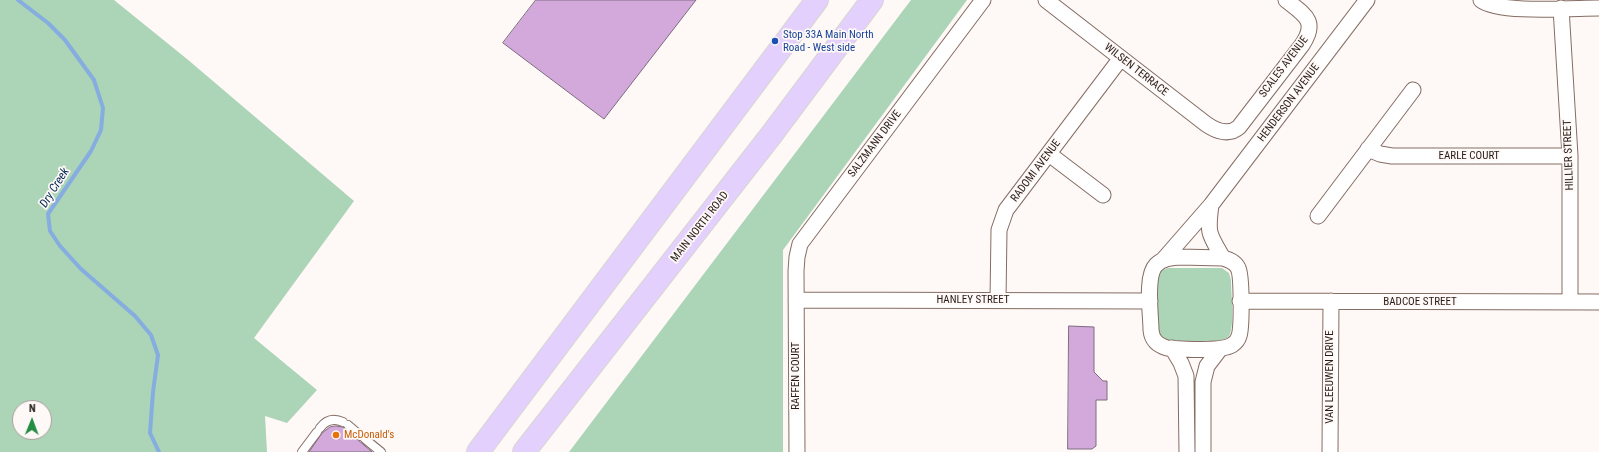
<!DOCTYPE html>
<style>
body{margin:0}
#map{position:relative;width:1599px;height:452px;overflow:hidden;background:#fef8f6;font-family:"Roboto Condensed",sans-serif}
canvas{display:block}
.north{position:absolute;left:12px;top:400px;width:40px;height:40px;box-sizing:border-box;background:#fef8f6;border:1px solid #a8a09d;border-radius:50%;rotate:1deg;font-size:11px;font-weight:700;line-height:16px;text-align:center;color:#261c18}
.north::after{content:'';display:block;margin:auto;width:14px;height:18px;background:#248d44;clip-path:polygon(50% 0,100% 100%,50% 72%,0 100%)}
</style>
<div id="map">
<canvas width="1599" height="452"></canvas>
<div class="north">N</div>
</div>
<script>
const ctx = document.querySelector('canvas').getContext('2d');
ctx.lineJoin = 'round';
function fillPath(path, color) {
  ctx.fillStyle = color;
  ctx.fill(path, 'evenodd');
}
function strokePath(path, color, width, dash) {
  ctx.strokeStyle = color;
  ctx.lineWidth = width;
  ctx.lineCap = dash ? 'butt' : 'round';
  ctx.setLineDash(dash || []);
  ctx.stroke(path);
}
function label(font, color, halo, rows, align = 'center') {
  ctx.font = font + ' "Roboto Condensed",sans-serif';
  ctx.lineWidth = 3.5;
  ctx.setLineDash([]);
  ctx.textBaseline = 'middle';
  ctx.strokeStyle = halo;
  ctx.fillStyle = color;
  for (const [text, x, y, turn = 0] of rows) {
    ctx.save();
    ctx.translate(x, y);
    ctx.rotate((+turn || 0) * Math.PI / 180);
    ctx.textAlign = isNaN(turn) ? turn : align;
    if (halo) ctx.strokeText(text, 0, 0);
    ctx.fillText(text, 0, 0);
    ctx.restore();
  }
}
fillPath(new Path2D(`
 M 0,0 L 114,0 L 187,59 L 354,201 L 254,338 L 317,390 L 287,423 L 265,416 L 267,452 L 0,452 ZM 20,408 L 44,408 L 44,432 L 20,432 Z
 M 911,0 L 967,0 L 783,250 L 783,452 L 569,452 Z
 M 1168,268 L 1222,268 L 1229,273 L 1231,280 C 1231,293 1235,326 1229,336 C 1222,345 1180,340 1168,340 L 1162,336 L 1158,330 L 1158,278 L 1161,271 Z`), '#acd4b7');
strokePath(new Path2D(`
 M 18,0 L 48,23 L 65,40 L 94,80 L 103,108 L 101,130 L 91,151 L 48,214 L 50,231 L 60,246 L 81,269 L 135,316 L 151,335 L 158,355 L 153,392 L 150,433 L 159,452`), '#86addf', 4);
const building = new Path2D(`
 M 536,0 L 696,0 L 604,119 L 503,43 Z
 M 1069,326 L 1094,327 L 1094,372 L 1103,381 L 1107,381 L 1107,400 L 1096,400 L 1096,446 L 1092,449 L 1068,449 Z
 M 336,426 L 343,427 L 372,452 L 309,452 L 322,433 L 330,427 Z`);
fillPath(building, '#d3a9dc');
strokePath(building, '#7c6c7f', 1);
const service = new Path2D(`
 M 348,425 L 361,436
 M 320,428 C 326,420 334,418 343,422
 M 365,439 L 381,452
 M 302,452 L 317,432`);
const minor = new Path2D(`
 M 1046,0 L 1206,124 C 1216,131 1229,136 1239,127 L 1302,45 C 1318,21 1305,15 1286,0
 M 1481,0 C 1499,14 1573,8 1599,8
 M 1561,8 L 1570,156 L 1570,302
 M 1368,149 L 1380,154 L 1392,156 L 1570,156
 M 1049,154 L 1103,195
 M 1211,205 C 1207,234 1209,234 1223,258
 M 1318,216 L 1413,90
 M 1180,257 L 1223,258 C 1230,260 1235,262 1238,268 C 1242,275 1242,328 1239,336 C 1238,340 1235,343 1232,345 C 1220,352 1182,349 1167,348 C 1158,345 1152,341 1151,330 C 1151,315 1145,276 1156,265 C 1163,258 1171,258 1180,257 Z
 M 1163,260 L 1211,205 L 1367,0
 M 796,300 L 1150,301
 M 998,300 L 999,230 L 1006,210 L 1121,58
 M 1240,301 L 1599,302
 M 1172,348 L 1181,363 L 1186,376 L 1187,452
 M 797,452 L 796,271 L 797,257 L 800,244 L 983,0
 M 1203,452 L 1203,382 L 1207,366 L 1220,349
 M 1330,452 L 1331,301`);
const trunk = new Path2D(`
 M 478,452 L 817,0
 M 524,452 L 772,134 L 872,0`);
strokePath(service, '#856d63', 10);
strokePath(minor, '#856d63', 17);
strokePath(trunk, '#d8d6d5', 24);
strokePath(service, '#fff', 8);
strokePath(minor, '#fff', 15);
strokePath(trunk, '#e4d0fc', 22);
for (const [x, y, r, color] of [
 [775,41,4,"#1a4fb4"],
 [336,435,4,"#e8710a"]
]) {
  const dot = new Path2D();
  dot.arc(x, y, r, 0, 2 * Math.PI);
  ctx.fillStyle = color;
  ctx.fill(dot);
  strokePath(dot, '#fef8f6', 1.5);
}
label('11px', '#164399', '#fef8f6', [
 ["Stop 33A Main North",783,35],
 ["Road - West side",783,48]
], 'left');
label('11px', '#261c18', '#fef8f6', [
 ["SCALES AVENUE",1284,67,-53],
 ["WILSEN TERRACE",1136,70,38],
 ["HENDERSON AVENUE",1289,103,-53],
 ["SALZMANN DRIVE",875,144,-53],
 ["HILLIER STREET",1569,155,-92],
 ["EARLE COURT",1469,156],
 ["RADOMI AVENUE",1036,171,-53],
 ["MAIN NORTH ROAD",700,227,-52],
 ["HANLEY STREET",973,300],
 ["BADCOE STREET",1420,302],
 ["RAFFEN COURT",796,376,-90],
 ["VAN LEEUWEN DRIVE",1330,377,-90]
]);
label('11px', '#c56008', '#fef8f6', [
 ["McDonald's",344,435]
], 'left');
label('italic 12px', '#032c59', '#fef8f6', [
 ["Dry Creek",55,188,-58]
]);
</script>
